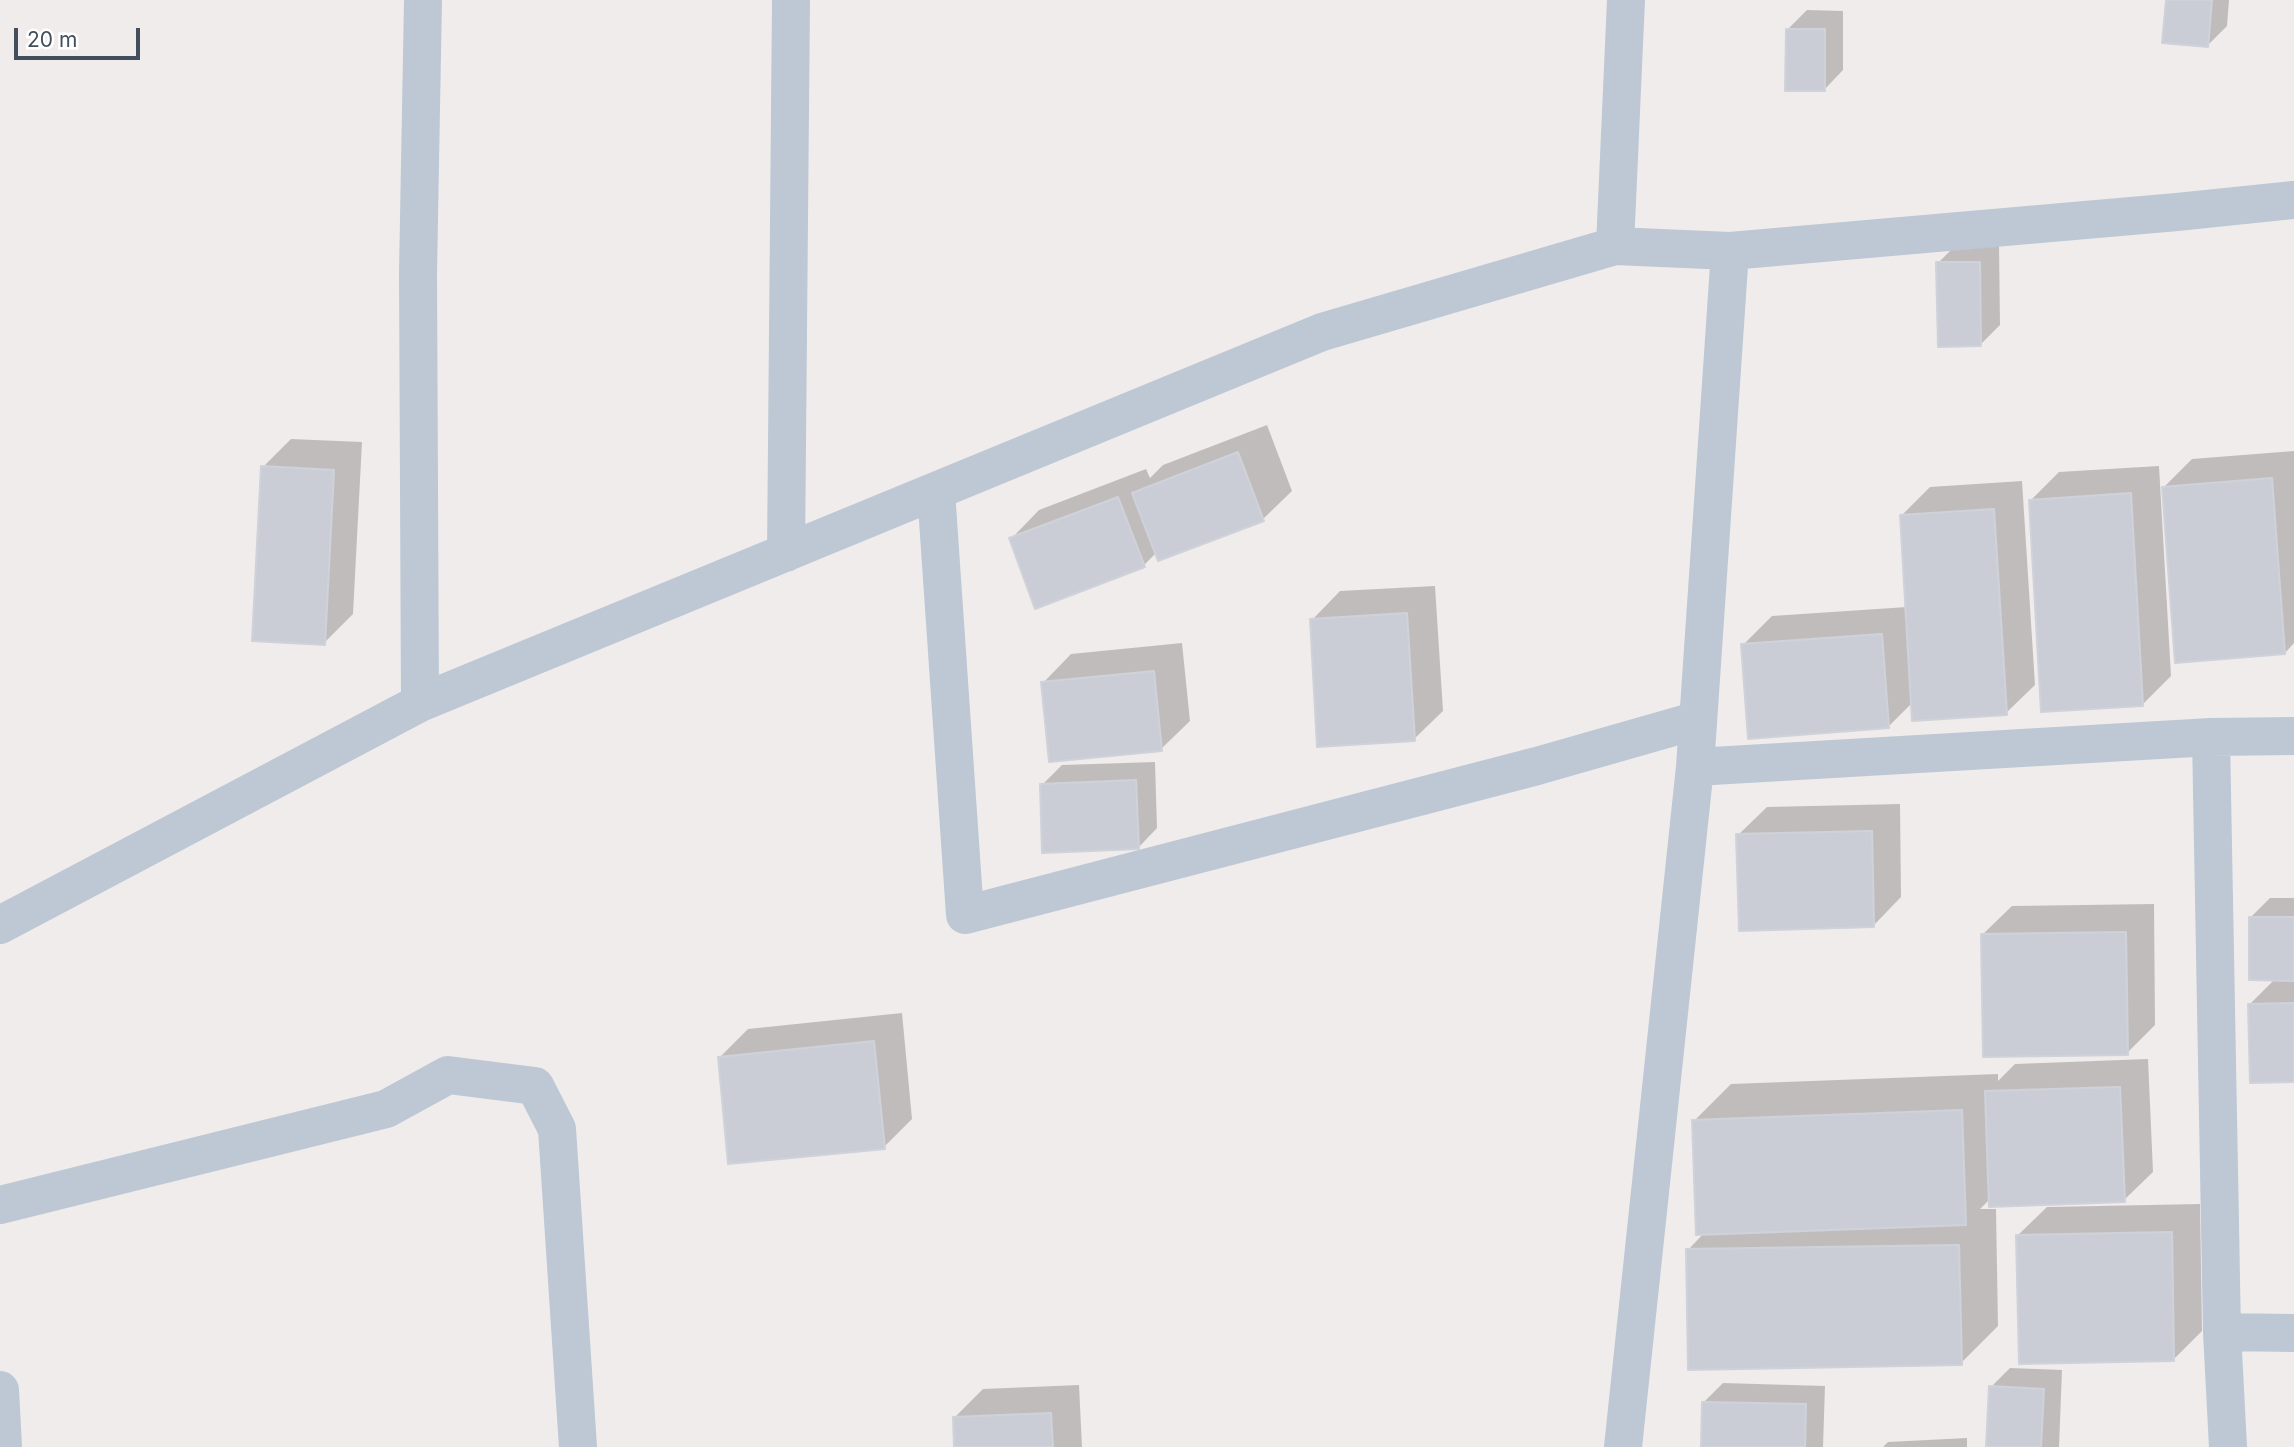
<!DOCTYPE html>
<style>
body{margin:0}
#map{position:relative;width:2294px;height:1447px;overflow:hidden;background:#f0ecec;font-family:Inter,sans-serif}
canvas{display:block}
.scale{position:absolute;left:14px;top:28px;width:126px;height:32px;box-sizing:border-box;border:4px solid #424e5c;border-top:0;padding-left:9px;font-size:21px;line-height:24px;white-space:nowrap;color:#424e5c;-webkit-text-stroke:5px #fff;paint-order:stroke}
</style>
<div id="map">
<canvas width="2294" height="1447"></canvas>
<div class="scale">20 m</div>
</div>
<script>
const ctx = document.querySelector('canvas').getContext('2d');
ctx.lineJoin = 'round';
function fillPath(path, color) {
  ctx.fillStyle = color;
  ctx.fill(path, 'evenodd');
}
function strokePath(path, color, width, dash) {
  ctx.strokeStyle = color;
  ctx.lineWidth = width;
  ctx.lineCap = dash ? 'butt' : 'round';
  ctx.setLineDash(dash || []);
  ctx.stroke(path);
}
fillPath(new Path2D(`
 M 2167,0 L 2229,0 L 2227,26 L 2208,45 Z
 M 1807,10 L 1843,11 L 1843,70 L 1824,90 L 1787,30 Z
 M 1999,243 L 2000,325 L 1981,344 L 1938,263 L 1957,244 Z
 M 1267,425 L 1292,491 L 1263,519 L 1157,552 L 1144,565 L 1011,539 L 1039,510 L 1146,469 L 1150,478 L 1163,465 Z
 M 291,439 L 362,442 L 353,614 L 324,643 L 263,467 Z
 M 2294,451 L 2294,643 L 2285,653 L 2163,488 L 2192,459 Z
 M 2159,466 L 2171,676 L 2142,705 L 2030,501 L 2059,472 Z
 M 2022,481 L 2035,685 L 2006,713 L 1913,702 L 1888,727 L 1743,645 L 1772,616 L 1907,607 L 1902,515 L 1930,487 Z
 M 1435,586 L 1443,711 L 1414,739 L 1312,620 L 1340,591 Z
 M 1182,643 L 1190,721 L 1161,749 L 1043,683 L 1071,654 Z
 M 1155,762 L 1157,828 L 1138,848 L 1042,785 L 1062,765 Z
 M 1900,804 L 1901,897 L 1873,926 L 1738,835 L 1767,807 Z
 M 2270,898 L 2294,898 L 2294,1080 L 2250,1004 L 2275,979 L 2251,917 Z
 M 2154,904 L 2155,1025 L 2127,1053 L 1983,934 L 2012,906 Z
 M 902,1013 L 912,1119 L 884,1147 L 720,1057 L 748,1029 Z
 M 2148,1059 L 2153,1172 L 2124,1200 L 1990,1199 L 1980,1209 L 1996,1209 L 1998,1326 L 1961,1363 L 1688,1250 L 1704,1233 L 1694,1121 L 1731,1084 L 1998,1074 L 1998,1081 L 2015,1064 Z
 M 2200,1204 L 2202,1331 L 2174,1359 L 2018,1235 L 2047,1207 Z
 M 2010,1368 L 2062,1370 L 2059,1447 L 1988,1447 L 1991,1387 Z
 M 1723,1383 L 1825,1386 L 1823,1447 L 1703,1447 L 1704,1402 Z
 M 1079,1385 L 1082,1447 L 956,1447 L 955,1417 L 983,1389 Z
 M 1967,1438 L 1967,1447 L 1883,1447 L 1888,1442 Z`), '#0003');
const building = new Path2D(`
 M 2166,0 L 2212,0 L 2208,47 L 2162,43 Z
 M 1786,29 L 1825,29 L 1825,91 L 1785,91 Z
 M 1936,262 L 1980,262 L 1981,346 L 1938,347 Z
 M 1238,452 L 1264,521 L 1158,561 L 1132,493 Z
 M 261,466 L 334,470 L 325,645 L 252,641 Z
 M 2272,478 L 2285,654 L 2175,663 L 2162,487 Z
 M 2131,493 L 2143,706 L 2041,712 L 2029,500 Z
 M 1118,497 L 1145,567 L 1035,609 L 1009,538 Z
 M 1994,509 L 2007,715 L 1912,721 L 1900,515 Z
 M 1407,613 L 1415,741 L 1317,747 L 1310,619 Z
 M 1882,634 L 1889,728 L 1748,739 L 1741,644 Z
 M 1154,671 L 1162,751 L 1049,762 L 1041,682 Z
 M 1136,780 L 1139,849 L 1042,853 L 1040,784 Z
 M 1872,831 L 1874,927 L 1739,931 L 1736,834 Z
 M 2249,917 L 2294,917 L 2294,981 L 2249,980 Z
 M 2126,932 L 2128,1055 L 1983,1057 L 1981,934 Z
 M 2294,1003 L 2294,1082 L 2250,1083 L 2248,1004 Z
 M 874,1041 L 885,1149 L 728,1164 L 718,1057 Z
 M 2120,1087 L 2125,1202 L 1989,1207 L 1985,1091 Z
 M 1962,1110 L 1966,1225 L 1696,1235 L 1692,1120 Z
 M 2172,1232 L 2174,1361 L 2019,1364 L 2016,1235 Z
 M 1959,1245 L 1962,1365 L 1688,1370 L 1686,1249 Z
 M 1989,1386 L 2044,1389 L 2041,1447 L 1986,1447 Z
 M 1702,1402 L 1806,1404 L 1805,1447 L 1701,1447 Z
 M 1051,1413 L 1053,1447 L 954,1447 L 953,1417 Z`);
fillPath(building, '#cacdd5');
strokePath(building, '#cfd2d9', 2);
strokePath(new Path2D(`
 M 1615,246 L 1626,0
 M 936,491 L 965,915 L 1537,766 L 1698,720
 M 786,553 L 791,0
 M 420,703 L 418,273 L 423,0
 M 2211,737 L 2222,1332 L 2228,1447
 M 1695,767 L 2211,737 L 2294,736
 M 0,925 L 420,703 L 1322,332 L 1615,246 L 1730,251 L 2177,212 L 2294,200
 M 0,1205 L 386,1109 L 448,1075 L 535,1086 L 557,1129 L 578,1447
 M 2222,1332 L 2294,1333
 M 0,1390 L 3,1447
 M 1623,1447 L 1695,767 L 1730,251`), '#bdc8d4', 38);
</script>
